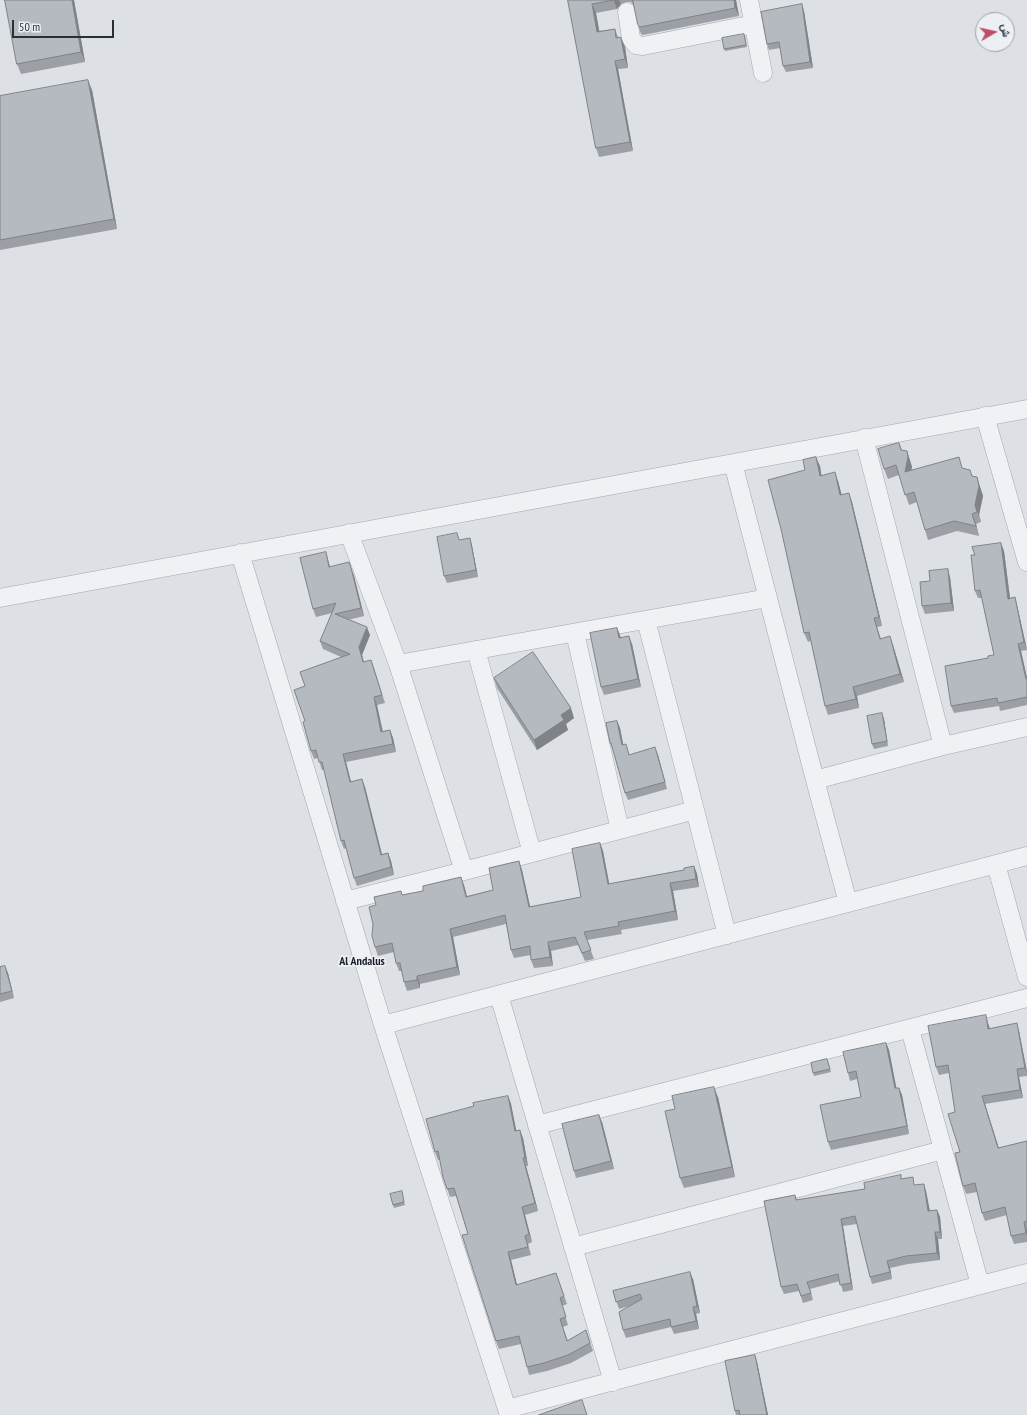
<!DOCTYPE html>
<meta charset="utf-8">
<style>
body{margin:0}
#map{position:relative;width:1027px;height:1415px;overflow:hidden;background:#dde0e5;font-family:"PT Sans Narrow",Vazirmatn,sans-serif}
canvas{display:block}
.north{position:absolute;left:975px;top:12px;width:40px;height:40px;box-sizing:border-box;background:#eceff3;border:1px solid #9ea2a9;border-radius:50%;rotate:81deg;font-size:11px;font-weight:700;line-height:16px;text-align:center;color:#282f39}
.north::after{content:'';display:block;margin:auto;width:14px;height:18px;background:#be4e63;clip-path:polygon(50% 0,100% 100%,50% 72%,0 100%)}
.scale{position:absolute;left:12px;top:20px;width:102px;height:18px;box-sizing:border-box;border:2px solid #282f39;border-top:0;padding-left:5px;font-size:12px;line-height:14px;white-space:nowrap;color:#282f39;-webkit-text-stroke:3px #eceff3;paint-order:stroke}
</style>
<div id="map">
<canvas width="1027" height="1415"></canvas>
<div class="north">ش</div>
<div class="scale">50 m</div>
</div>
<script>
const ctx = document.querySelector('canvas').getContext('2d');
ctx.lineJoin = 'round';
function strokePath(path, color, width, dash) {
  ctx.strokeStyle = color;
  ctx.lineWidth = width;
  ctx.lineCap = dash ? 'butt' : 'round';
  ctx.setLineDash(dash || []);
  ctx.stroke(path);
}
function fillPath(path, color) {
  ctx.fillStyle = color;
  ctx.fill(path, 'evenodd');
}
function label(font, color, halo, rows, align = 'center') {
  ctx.font = font + ' "PT Sans Narrow",sans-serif';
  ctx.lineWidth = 3.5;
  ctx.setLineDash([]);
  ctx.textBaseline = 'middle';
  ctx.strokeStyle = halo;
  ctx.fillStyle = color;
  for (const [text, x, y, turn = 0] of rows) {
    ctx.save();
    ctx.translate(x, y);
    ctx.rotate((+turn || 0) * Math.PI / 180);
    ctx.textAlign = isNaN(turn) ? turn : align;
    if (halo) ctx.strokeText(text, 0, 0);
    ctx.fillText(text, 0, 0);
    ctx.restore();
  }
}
const minor = new Path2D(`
 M 749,0 L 763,73
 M 627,12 L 631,38 L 636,45 L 643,46 L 754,24
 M 985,416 L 1027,562
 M 864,438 L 943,746 L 1027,727
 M 733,463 L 815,780 L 943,746
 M 349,533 L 398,664 L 768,598
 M 240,553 L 383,1025 L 509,1415
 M 0,598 L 1027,409
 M 646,620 L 695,810
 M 575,633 L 620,830
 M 476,650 L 532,853
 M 398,664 L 464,871 L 695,810 L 727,935
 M 815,780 L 848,903
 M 996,864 L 1027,977
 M 345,901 L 464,871
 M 499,995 L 613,1382
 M 383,1025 L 1027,856
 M 910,1029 L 980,1285
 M 537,1125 L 1027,998
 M 573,1247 L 943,1150
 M 507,1409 L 1027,1273`);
strokePath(minor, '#a3a7ae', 19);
strokePath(minor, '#eff1f4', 18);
fillPath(new Path2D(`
 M 5,0 L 74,0 L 85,62 L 21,74 L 17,64 Z
 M 568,0 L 736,0 L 739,16 L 643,35 L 641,34 L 638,25 L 634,5 L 631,2 L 626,2 L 621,4 L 617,9 L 596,13 L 599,31 L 615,29 L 618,37 L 621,38 L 625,47 L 628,68 L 618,69 L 633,151 L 599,157 L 596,148 Z
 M 804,11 L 813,68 L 786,72 L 783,66 L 780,48 L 769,50 L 767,44 Z
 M 745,36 L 747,47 L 725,51 L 724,49 Z
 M 92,90 L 117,229 L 0,250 L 0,96 Z
 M 899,443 L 902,450 L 907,451 L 912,467 L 911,471 L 963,468 L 972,476 L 980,487 L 983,496 L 979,515 L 981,522 L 976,524 L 979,536 L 957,531 L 928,540 L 925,530 L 917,502 L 909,505 L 899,475 L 888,479 L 884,469 Z
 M 820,466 L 821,475 L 838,481 L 841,494 L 852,502 L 882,626 L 877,627 L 881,639 L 893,645 L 904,682 L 857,696 L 859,708 L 828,715 L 825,706 L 811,641 L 808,642 L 804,633 Z
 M 470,538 L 472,546 L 478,577 L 447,583 L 444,576 L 460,540 Z
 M 1004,551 L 1010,598 L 1015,597 L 1017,605 L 1027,650 L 1021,651 L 1027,678 L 1027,705 L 1000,711 L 999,706 L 954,713 L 951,706 L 988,658 L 994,655 L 982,598 L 978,598 L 975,591 Z
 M 326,552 L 330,567 L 351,568 L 354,576 L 364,616 L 348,620 L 370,635 L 362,655 L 364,662 L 371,660 L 374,668 L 385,703 L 377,705 L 383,731 L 390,730 L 393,738 L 396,752 L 346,762 L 351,782 L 365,787 L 382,854 L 388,853 L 391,861 L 394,875 L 357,886 L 354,878 L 346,848 L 344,849 L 341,841 L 324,770 L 322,770 L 318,758 L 314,759 L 311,751 L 305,721 L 305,686 L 341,657 L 323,649 L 320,641 L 332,613 L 316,617 L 313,609 Z
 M 950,577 L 954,611 L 925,614 L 922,606 L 930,581 Z
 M 617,628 L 621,638 L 632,644 L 641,687 L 604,695 L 601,687 Z
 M 494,678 L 574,718 L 566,724 L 568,730 L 537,750 L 497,688 Z
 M 884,719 L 888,746 L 874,749 L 872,744 Z
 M 617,721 L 620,728 L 623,745 L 629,755 L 658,755 L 667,789 L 628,800 L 625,793 L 613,750 L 610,743 Z
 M 600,843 L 603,851 L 609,884 L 684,870 L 694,866 L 697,874 L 699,887 L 673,891 L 678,920 L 621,930 L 622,934 L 587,940 L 594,959 L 585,961 L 578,945 L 551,951 L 553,966 L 534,968 L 531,960 L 531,955 L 514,958 L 511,950 L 506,924 L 453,937 L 460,975 L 420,984 L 420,988 L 407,991 L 404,982 L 402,971 L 399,971 L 396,963 L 394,952 L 378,956 L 375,947 L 376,905 L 403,895 L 464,885 L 467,896 L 493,890 L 519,861 L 522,870 L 530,907 L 581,897 Z
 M 0,967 L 8,973 L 14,998 L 0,1002 Z
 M 988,1023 L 990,1028 L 1019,1031 L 1027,1071 L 1027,1076 L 1019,1077 L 1023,1098 L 985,1104 L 999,1148 L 1027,1141 L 1027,1242 L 1014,1244 L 1011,1236 L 1007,1215 L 985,1221 L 982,1213 L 977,1192 L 966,1194 L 963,1186 L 955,1112 L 949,1073 L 939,1075 L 936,1067 Z
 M 886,1043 L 889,1050 L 896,1088 L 899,1088 L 902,1095 L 909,1134 L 831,1150 L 828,1142 L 861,1097 L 857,1079 L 850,1081 L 848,1073 Z
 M 827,1059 L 831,1072 L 814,1076 L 813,1073 Z
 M 508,1096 L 511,1104 L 516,1131 L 523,1138 L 528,1166 L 526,1166 L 538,1211 L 525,1215 L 532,1242 L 528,1244 L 531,1255 L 511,1260 L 517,1285 L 556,1273 L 567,1304 L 562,1306 L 568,1325 L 563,1327 L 568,1341 L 586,1330 L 593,1351 L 571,1363 L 547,1371 L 529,1375 L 527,1367 L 521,1344 L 499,1349 L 496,1341 L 468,1234 L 456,1196 L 450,1197 L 443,1177 L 440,1160 L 438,1160 L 435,1152 Z
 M 718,1097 L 735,1177 L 684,1188 L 680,1178 L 675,1109 Z
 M 602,1122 L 614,1169 L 576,1178 L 574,1171 Z
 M 902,1179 L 926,1191 L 930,1211 L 937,1210 L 940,1217 L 942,1239 L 938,1239 L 940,1260 L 908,1264 L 890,1268 L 892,1279 L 872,1284 L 870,1277 L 857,1224 L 843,1226 L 853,1290 L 843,1292 L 840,1281 L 810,1289 L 813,1300 L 803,1303 L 799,1291 L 784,1294 L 781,1287 L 795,1195 L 797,1200 L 865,1189 Z
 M 390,1194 L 402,1194 L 405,1205 L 394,1208 Z
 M 693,1279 L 700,1313 L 696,1314 L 699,1329 L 674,1334 L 671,1327 L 626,1338 L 623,1330 L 630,1306 L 619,1309 L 613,1291 Z
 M 757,1362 L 768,1415 L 736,1415 L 735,1411 Z`), '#9ca0a6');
fillPath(new Path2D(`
 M 72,0 L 74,0 L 85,62 L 81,52 Z
 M 614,0 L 619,0 L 621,4 L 617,9 L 614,1 Z
 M 734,0 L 736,0 L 739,16 L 735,8 Z
 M 592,4 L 596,13 L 601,40 L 597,32 Z
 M 802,4 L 804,11 L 813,68 L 810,62 Z
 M 621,38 L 625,47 L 628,68 L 625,59 Z
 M 615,61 L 618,69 L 633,151 L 630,142 Z
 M 88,80 L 92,90 L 117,229 L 114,219 Z
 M 907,451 L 912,467 L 909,482 L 905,472 Z
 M 816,457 L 820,466 L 823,485 L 820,476 Z
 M 835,472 L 838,481 L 844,503 L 840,495 Z
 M 977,477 L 983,496 L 979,515 L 981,522 L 975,505 Z
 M 849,493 L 852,502 L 882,626 L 879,617 Z
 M 972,514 L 976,524 L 979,536 L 976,526 Z
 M 470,538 L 472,546 L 478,577 L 476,570 Z
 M 1001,543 L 1004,551 L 1011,606 L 1008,599 Z
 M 326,552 L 328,560 L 332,575 L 329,567 Z
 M 351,568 L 354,576 L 364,616 L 361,608 Z
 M 948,569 L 950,577 L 954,611 L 951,603 Z
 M 1015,597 L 1017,605 L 1027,650 L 1024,642 Z
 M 874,618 L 877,627 L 883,648 L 880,639 Z
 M 367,627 L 370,635 L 362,655 L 366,670 L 359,647 Z
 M 617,628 L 620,635 L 622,646 L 619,638 Z
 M 629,636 L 632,644 L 641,687 L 638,679 Z
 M 890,636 L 893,645 L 904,682 L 900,674 Z
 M 1018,644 L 1021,651 L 1027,678 L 1027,681 Z
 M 853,687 L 857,696 L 859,708 L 856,699 Z
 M 374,697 L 377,705 L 384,740 L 381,732 Z
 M 571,708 L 574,718 L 566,724 L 568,730 L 537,750 L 534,740 L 561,715 Z
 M 882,713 L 884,719 L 888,746 L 887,741 Z
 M 617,721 L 620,728 L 625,753 L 622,745 Z
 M 390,730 L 393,738 L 396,752 L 393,744 Z
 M 655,747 L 658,755 L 667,789 Z
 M 343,754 L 346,762 L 353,790 L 350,782 Z
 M 362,779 L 365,787 L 384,863 L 381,855 Z
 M 600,843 L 603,851 L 611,893 L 608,884 Z
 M 388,853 L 391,861 L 394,875 L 391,867 Z
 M 519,861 L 522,870 L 532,915 L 529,907 Z
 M 694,866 L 697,874 L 699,887 L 696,879 Z
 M 461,877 L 464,885 L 469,905 L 466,897 Z
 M 670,883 L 673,891 L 678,920 L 675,911 Z
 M 450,929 L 453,937 L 460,975 L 457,967 Z
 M 548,942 L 551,951 L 553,966 L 550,957 Z
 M 5,966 L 8,973 L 14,998 L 12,991 Z
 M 417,976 L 420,984 L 420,988 L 417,980 Z
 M 986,1015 L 988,1023 L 991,1037 L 988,1029 Z
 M 1017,1023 L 1019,1031 L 1027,1073 L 1025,1068 Z
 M 886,1043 L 889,1050 L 898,1096 L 895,1088 Z
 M 1017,1069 L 1019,1077 L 1023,1098 L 1020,1090 Z
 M 714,1087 L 718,1097 L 735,1177 L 732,1167 Z
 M 899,1088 L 902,1095 L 909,1134 L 907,1126 Z
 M 508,1096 L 511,1104 L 518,1139 L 515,1131 Z
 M 982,1096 L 985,1104 L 1001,1156 L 998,1148 Z
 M 599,1115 L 602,1122 L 614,1169 L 611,1161 Z
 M 520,1130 L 523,1138 L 528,1166 L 525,1158 Z
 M 523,1158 L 526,1166 L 538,1211 L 535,1203 Z
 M 924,1184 L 926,1191 L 931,1218 L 928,1211 Z
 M 522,1207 L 525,1215 L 532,1242 L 529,1234 Z
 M 937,1210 L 940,1217 L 942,1239 L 940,1232 Z
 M 841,1219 L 843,1226 L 853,1290 L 851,1283 Z
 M 1024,1222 L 1027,1230 L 1027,1236 L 1026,1233 Z
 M 935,1232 L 938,1239 L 940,1260 L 937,1253 Z
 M 508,1252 L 511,1260 L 519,1293 L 516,1285 Z
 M 887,1261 L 890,1268 L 892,1279 L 890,1272 Z
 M 690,1272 L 693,1279 L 700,1313 L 697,1306 Z
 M 693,1307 L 696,1314 L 699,1329 L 696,1321 Z
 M 755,1355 L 757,1362 L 768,1415 L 767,1415 Z`), '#7f8287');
const building = new Path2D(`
 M 5,0 L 72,0 L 81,52 L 17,64 Z
 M 568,0 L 614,0 L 592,4 L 597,32 L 615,29 L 616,38 L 620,37 L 621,38 L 625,59 L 615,61 L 630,142 L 596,148 Z
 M 633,0 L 734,0 L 735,8 L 640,27 L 638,25 Z
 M 802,4 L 810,62 L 783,66 L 779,42 L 767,44 L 761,12 Z
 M 744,34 L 746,45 L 724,49 L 722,38 Z
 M 88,80 L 114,219 L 0,240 L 0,96 Z
 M 899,443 L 901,450 L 907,451 L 908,457 L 905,472 L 959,457 L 962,468 L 970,470 L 972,476 L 977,477 L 979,486 L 975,505 L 977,512 L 972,514 L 976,526 L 954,521 L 925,530 L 914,492 L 905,495 L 896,465 L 884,469 L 878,449 Z
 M 816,457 L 820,476 L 835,472 L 840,495 L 849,493 L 879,617 L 874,618 L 880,639 L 890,636 L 900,674 L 853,687 L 856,699 L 825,706 L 809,632 L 804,633 L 781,529 L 768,480 L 805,470 L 803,460 Z
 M 457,533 L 459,540 L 470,538 L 476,570 L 444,576 L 437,537 Z
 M 1001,543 L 1008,599 L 1015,597 L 1024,642 L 1018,644 L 1026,679 L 1027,679 L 1027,697 L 998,703 L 997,698 L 951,706 L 945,666 L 988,658 L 988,656 L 994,655 L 980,590 L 975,591 L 971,555 L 975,555 L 972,547 Z
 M 326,552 L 329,567 L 349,562 L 351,568 L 361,608 L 335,614 L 367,627 L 359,647 L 363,662 L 371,660 L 382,695 L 374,697 L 381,732 L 390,730 L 393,744 L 343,754 L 350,782 L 362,779 L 381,855 L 388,853 L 391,867 L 354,878 L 344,840 L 341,841 L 322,762 L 319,762 L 316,750 L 311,751 L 303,722 L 305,721 L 294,690 L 305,686 L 300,672 L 350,654 L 320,641 L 336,603 L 313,609 L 300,558 Z
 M 948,569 L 951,603 L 922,606 L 920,582 L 930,581 L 929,571 Z
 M 617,628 L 619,638 L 629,636 L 638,679 L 601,687 L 590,633 Z
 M 533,652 L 571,708 L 561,715 L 564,720 L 534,740 L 494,678 Z
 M 882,713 L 887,741 L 872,744 L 867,716 Z
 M 617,721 L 622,745 L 626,744 L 629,755 L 655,747 L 665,782 L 625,793 L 611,743 L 610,743 L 606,723 Z
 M 600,843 L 608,884 L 684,870 L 684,868 L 694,866 L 696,879 L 670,883 L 675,911 L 618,922 L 619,926 L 584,932 L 591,950 L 582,953 L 575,937 L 548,942 L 550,957 L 531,960 L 530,946 L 511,950 L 505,915 L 450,929 L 457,967 L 417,976 L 417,980 L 404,982 L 400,963 L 396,963 L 392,943 L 375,947 L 372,936 L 373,924 L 369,907 L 376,905 L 374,897 L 401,891 L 402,895 L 423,891 L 423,886 L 461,877 L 466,897 L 493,890 L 489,868 L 519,861 L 529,907 L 581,897 L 572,849 Z
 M 5,966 L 12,991 L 0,994 L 0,967 Z
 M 986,1015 L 988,1029 L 1017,1023 L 1025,1068 L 1017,1069 L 1020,1090 L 982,1096 L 998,1148 L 1027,1141 L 1027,1221 L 1024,1222 L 1026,1233 L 1011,1236 L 1005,1207 L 982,1213 L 975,1183 L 963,1186 L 955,1153 L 960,1152 L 948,1114 L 955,1112 L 948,1065 L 936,1067 L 928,1026 Z
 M 886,1043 L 895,1088 L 899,1088 L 907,1126 L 828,1142 L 820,1105 L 861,1097 L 856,1071 L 848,1073 L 843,1052 Z
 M 827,1059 L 830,1069 L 813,1073 L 811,1063 Z
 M 714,1087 L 732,1167 L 680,1178 L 665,1111 L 675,1109 L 672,1096 Z
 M 508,1096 L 515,1131 L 520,1130 L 525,1158 L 523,1158 L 535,1203 L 522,1207 L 529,1234 L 525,1236 L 528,1247 L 508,1252 L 516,1285 L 556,1273 L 564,1296 L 560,1298 L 566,1317 L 560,1319 L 567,1341 L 586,1330 L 590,1343 L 568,1355 L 544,1363 L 527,1367 L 519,1336 L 496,1341 L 462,1235 L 468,1234 L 454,1188 L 447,1189 L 443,1177 L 438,1151 L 435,1152 L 426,1119 L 474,1106 L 473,1103 Z
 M 599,1115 L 611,1161 L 574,1171 L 562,1124 Z
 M 901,1175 L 901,1179 L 913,1177 L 914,1185 L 924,1184 L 928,1211 L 937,1210 L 940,1232 L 935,1232 L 937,1253 L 906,1256 L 887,1261 L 890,1272 L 870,1277 L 855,1216 L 841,1219 L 851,1283 L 840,1285 L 838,1274 L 807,1282 L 811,1293 L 801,1296 L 797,1284 L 781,1287 L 764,1201 L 795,1195 L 796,1200 L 865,1189 L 864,1183 Z
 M 402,1191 L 404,1202 L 393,1205 L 390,1194 Z
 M 690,1272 L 697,1306 L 693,1307 L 696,1321 L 671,1327 L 670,1319 L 623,1330 L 619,1312 L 642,1299 L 640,1294 L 616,1302 L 613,1291 Z
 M 755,1355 L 767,1415 L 740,1415 L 739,1410 L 735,1411 L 725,1361 Z
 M 582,1400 L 587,1415 L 539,1415 Z`);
fillPath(building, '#b5bac1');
strokePath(building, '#7f8287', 1);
label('bold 12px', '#1a202a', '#eceff3', [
 ["Al Andalus",362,962]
]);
</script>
